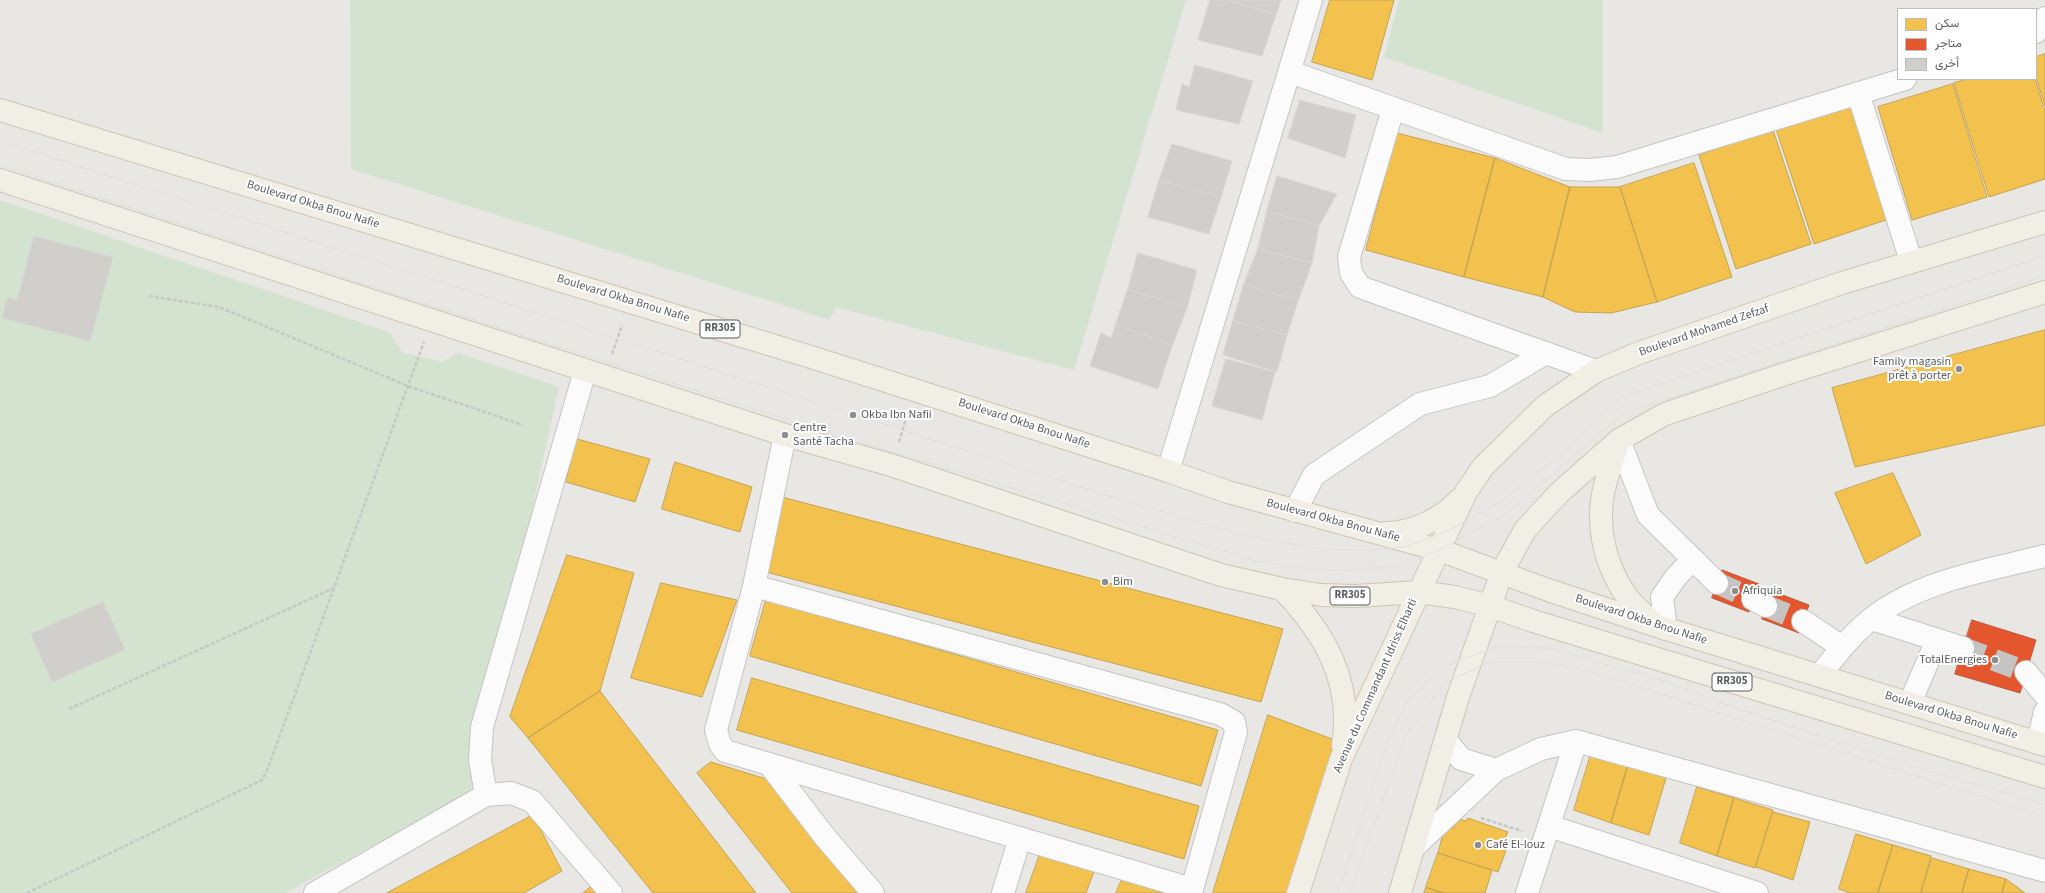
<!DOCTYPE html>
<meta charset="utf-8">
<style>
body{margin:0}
#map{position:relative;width:2045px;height:893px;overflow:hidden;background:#e9e7e3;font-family:"Source Sans 3",Vazirmatn,sans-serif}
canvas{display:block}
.legend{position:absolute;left:1897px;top:8px;width:140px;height:72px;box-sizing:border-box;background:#fff;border:1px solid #bdbebf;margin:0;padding:5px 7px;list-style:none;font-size:12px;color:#5a5d60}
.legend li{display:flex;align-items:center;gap:8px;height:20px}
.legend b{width:20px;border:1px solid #bdbebf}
</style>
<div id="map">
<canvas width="2045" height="893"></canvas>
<ul class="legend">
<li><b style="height:11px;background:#f2c14e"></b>سكن</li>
<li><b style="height:11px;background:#e4572e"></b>متاجر</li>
<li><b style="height:11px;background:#d0cfcc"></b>أخرى</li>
</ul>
</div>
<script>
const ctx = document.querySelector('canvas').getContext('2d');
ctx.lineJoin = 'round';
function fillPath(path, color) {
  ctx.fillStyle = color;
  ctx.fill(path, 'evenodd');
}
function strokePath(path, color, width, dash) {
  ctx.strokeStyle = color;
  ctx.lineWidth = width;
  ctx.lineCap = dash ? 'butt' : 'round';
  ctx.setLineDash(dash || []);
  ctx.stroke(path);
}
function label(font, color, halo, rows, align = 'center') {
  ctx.font = font + ' "Source Sans 3",sans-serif';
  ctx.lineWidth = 4;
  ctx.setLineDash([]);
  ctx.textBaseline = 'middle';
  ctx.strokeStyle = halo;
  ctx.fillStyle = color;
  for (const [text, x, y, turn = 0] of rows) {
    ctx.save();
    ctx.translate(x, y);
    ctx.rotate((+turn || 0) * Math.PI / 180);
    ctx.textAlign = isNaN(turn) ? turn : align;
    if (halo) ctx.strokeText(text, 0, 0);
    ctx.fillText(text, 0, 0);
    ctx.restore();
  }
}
fillPath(new Path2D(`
 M 350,0 L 1186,0 L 1074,370 L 835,307 L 830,320 L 351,169 Z
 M 1399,0 L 1603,0 L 1603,133 L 1384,57 Z
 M 0,200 L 389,332 L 403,353 L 442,362 L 458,353 L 559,387 L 470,793 L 285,893 L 0,893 Z`), '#d4e3d0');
const homes = new Path2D(`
 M 1330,0 L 1394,0 L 1372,80 L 1312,62 Z
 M 2045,54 L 2045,106 L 2036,77 L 2036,57 Z
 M 1968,79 L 2035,79 L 2045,111 L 2045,179 L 1989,197 L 1954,83 Z
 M 1953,84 L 1987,197 L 1912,220 L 1878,107 Z
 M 1851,105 L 1889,219 L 1814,244 L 1776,129 Z
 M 1773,130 L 1811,244 L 1736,269 L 1699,155 Z
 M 1397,133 L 1495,158 L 1464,277 L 1366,250 Z
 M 1495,158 L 1570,187 L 1543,297 L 1464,277 Z
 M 1694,163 L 1732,277 L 1657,302 L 1620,187 Z
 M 1570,187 L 1620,187 L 1657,302 L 1611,313 L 1575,312 L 1543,297 Z
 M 2045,330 L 2045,425 L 1855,467 L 1832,388 Z
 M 577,439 L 650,459 L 635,502 L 566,482 Z
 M 675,462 L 752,487 L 740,532 L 662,509 Z
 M 1893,473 L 1921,535 L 1866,564 L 1835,493 Z
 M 782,497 L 1283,629 L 1261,702 L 766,572 Z
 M 567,555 L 634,573 L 600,691 L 528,738 L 510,717 Z
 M 661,583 L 737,600 L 702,697 L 631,678 Z
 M 766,600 L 1218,730 L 1201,786 L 750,656 Z
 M 752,678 L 1199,806 L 1184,859 L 737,730 Z
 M 600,691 L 756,893 L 653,893 L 528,738 Z
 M 1268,715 L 1340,742 L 1289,893 L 1213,893 Z
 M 1591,754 L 1628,765 L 1611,823 L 1574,810 Z
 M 711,762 L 773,781 L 868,893 L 792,893 L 697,773 Z
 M 1628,765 L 1666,778 L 1649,835 L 1611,823 Z
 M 1697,787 L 1734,798 L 1717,856 L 1680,843 Z
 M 1734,798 L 1773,810 L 1755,868 L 1717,856 Z
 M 1773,812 L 1810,822 L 1793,880 L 1756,867 Z
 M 533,815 L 562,871 L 524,893 L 387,893 Z
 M 1456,818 L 1466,821 L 1468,818 L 1508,832 L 1503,842 L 1508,845 L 1498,872 L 1438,853 L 1445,826 L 1453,828 Z
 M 1856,834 L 1893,845 L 1878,893 L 1850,893 L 1839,889 Z
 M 1893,845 L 1931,856 L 1921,893 L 1878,893 Z
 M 1438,853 L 1492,870 L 1485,893 L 1444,893 L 1426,887 Z
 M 1040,854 L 1095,869 L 1086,893 L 1026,893 Z
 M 1932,858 L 1969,869 L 1962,893 L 1921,893 Z
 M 1969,869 L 2006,879 L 2002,893 L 1962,893 Z
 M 1123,877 L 1171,893 L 1116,893 Z
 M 2006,879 L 2025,893 L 2002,893 Z
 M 591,887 L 596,893 L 583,893 Z
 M 1426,888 L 1443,893 L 1424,893 Z`);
fillPath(homes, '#f2c14e');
strokePath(homes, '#c4a353', 1);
const shops = new Path2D(`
 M 1722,570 L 1759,584 L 1749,612 L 1712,598 Z
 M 1772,591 L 1809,605 L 1799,633 L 1762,619 Z
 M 1972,620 L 2036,640 L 2020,693 L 1955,674 Z`);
fillPath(shops, '#e4572e');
strokePath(shops, '#bb593d', 1);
const building = new Path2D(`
 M 1210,0 L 1228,0 L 1276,14 L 1262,56 L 1198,40 Z
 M 1228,0 L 1281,0 L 1276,14 Z
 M 1195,65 L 1253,81 L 1239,124 L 1176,110 L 1182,84 L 1189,87 Z
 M 1300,100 L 1356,115 L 1345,158 L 1288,138 Z
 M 1172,144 L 1232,161 L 1221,197 L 1159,181 Z
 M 1277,176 L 1337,194 L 1319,226 L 1267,211 Z
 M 1159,181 L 1221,197 L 1209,234 L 1148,217 Z
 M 1267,211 L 1319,226 L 1312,263 L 1258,249 Z
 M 34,236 L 113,257 L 90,341 L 2,318 L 8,297 L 17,300 Z
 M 1258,249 L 1312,263 L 1298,301 L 1244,284 Z
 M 1138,253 L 1197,270 L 1187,308 L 1128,289 Z
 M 1244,284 L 1298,301 L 1287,335 L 1233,321 Z
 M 1128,289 L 1187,308 L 1172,346 L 1116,324 Z
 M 1233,321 L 1287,335 L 1277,372 L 1223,355 Z
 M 1116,324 L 1172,346 L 1158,389 L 1090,366 L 1101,333 L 1111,338 Z
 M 1226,359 L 1275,372 L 1262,420 L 1212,406 Z
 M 103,602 L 125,650 L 52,682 L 31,634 Z`);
fillPath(building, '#d0cfcc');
strokePath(building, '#d7d6d2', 1);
strokePath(new Path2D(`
 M 1717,583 L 1753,599
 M 1766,606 L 1803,621
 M 1963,648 L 2026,672`), '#c5c4c2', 22, [22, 11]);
const minor = new Path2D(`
 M 2036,32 L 2045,18
 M 1290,72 L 1566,169 L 1590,170 L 1617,167 L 1905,79
 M 1858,93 L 1911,261
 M 1393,109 L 1349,257 L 1351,273 L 1360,287 L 1596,371
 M 785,435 L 754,586 L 716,730 L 720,744 L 725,751 L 1192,889
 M 1619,440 L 1648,515 L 1717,583
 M 1168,471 L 1311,0
 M 1295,511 L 1314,475 L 1420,404 L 1490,386 L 1546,353
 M 754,586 L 1220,714 L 1234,722 L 1236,732 L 1191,893
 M 1753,599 L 1766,606
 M 1872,619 L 1963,648
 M 1803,621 L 1842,647
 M 1666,629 L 1662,597 L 1676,577 L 1693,559
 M 2026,672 L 2045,695
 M 1820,675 C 1836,655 1851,635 1871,619 C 1920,580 1986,571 2045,556
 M 1910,703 L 1937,640
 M 1446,740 L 1461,759 L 1496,770
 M 2038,743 L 2045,712
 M 769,764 L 825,837 L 873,893
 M 486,795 L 480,760 L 482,727 L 585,371
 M 1549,826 L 1757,893
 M 1414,847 L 1496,770 L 1541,749 L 1576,741 L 2045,871
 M 315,893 L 486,795 L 511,793 L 532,801 L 611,893
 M 1003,893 L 1020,838
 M 1527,893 L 1576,741`);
const major = new Path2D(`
 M 0,110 L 811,357 L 1168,471 L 1228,492 L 1439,550 L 1551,591 L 1657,626 L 2045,745
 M 0,180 L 785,435 L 891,465 L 1221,575 L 1282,589 L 1321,595 L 1356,596 L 1418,592 L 1455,597 L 1490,606 L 1533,621 L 2045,777
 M 1619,440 C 1612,462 1602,487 1601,511 C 1600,542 1610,572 1627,597 C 1634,606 1645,615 1653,623
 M 1386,533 C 1413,533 1441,519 1460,499
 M 1282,589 C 1325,633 1353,682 1343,745
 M 1298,893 L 1341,759 L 1466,492 L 1483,467 L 1545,406 L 1596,371 L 1639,353 L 1842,283 L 2045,222
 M 1400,893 L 1458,697 L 1502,572 L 1525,530 L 1559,493 L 1619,440 L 1665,414 L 1785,374 L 2045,292`);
strokePath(minor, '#c5c4c4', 24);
strokePath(major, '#cec5b4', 24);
strokePath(new Path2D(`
 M 149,296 L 219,307 L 408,386 L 523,425
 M 612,354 L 622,325
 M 899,442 L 908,412
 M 69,709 L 334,588
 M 1481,818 L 1522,831
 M 27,893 L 262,780 L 268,768 L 424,342`), '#c5c9c6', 2.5, [4, 2]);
strokePath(minor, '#fcfbfb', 22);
strokePath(major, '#f1eee6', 22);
strokePath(new Path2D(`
 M 0,141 L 1108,496 L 1242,535 L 1319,549 L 1371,550 L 1405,547 L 1447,531 L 1499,503 L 1558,457 L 1620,398 L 2045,256
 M 0,165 L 518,334 L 842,437 L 1257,561 L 1325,571 L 1394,567 L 1409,563 L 1439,550 L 1506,514 L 1624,413 L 2045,276
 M 1338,893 L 1385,750 L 1408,700 L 1433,677 L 1454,661 L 1472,656 L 1497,647 L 1548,648 L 1659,679 L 1730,706 L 1928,771 L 2045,804
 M 1350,893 L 1406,735 L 1446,682 L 1490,662 L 1542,662 L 1589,671 L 2045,817`), '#e0e0e0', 1);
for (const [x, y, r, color] of [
 [1959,369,4,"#8c8d8e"],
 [853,415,4,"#8c8d8e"],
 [785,435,4,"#8c8d8e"],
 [1105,582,4,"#8c8d8e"],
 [1735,591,4,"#8c8d8e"],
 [1995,660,4,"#8c8d8e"],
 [1478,845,4,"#8c8d8e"]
]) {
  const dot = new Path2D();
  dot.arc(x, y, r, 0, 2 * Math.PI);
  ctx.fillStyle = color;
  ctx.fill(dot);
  strokePath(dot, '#fff', 1.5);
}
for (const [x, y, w] of [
 [720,329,40],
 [1350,596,40],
 [1732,682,40]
]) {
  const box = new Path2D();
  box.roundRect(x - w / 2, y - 9, w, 18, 3);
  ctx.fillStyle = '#fff';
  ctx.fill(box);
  strokePath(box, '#5a5d60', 1);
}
label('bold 11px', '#5a5d60', null, [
 ["RR305",720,329],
 ["RR305",1350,596],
 ["RR305",1732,682]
]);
label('12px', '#5a5d60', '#fff', [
 ["Boulevard Okba Bnou Nafie",313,205,17],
 ["Boulevard Okba Bnou Nafie",623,299,17],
 ["Boulevard Mohamed Zefzaf",1704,331,-19],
 ["Boulevard Okba Bnou Nafie",1024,424,18],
 ["Boulevard Okba Bnou Nafie",1333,521,15],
 ["Boulevard Okba Bnou Nafie",1641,620,18],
 ["Avenue du Commandant Idriss Elharti",1376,686,-66],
 ["Boulevard Okba Bnou Nafie",1951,716,17]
]);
label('12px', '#5a5d60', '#fff', [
 ["Family magasin",1951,362,"right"],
 ["prêt à porter",1951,376,"right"],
 ["Okba Ibn Nafii",861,415],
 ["Centre",793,428],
 ["Santé Tacha",793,442],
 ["Bim",1113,582],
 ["Afriquia",1743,591],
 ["TotalEnergies",1987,660,"right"],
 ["Café El-louz",1486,845]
], 'left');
</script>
